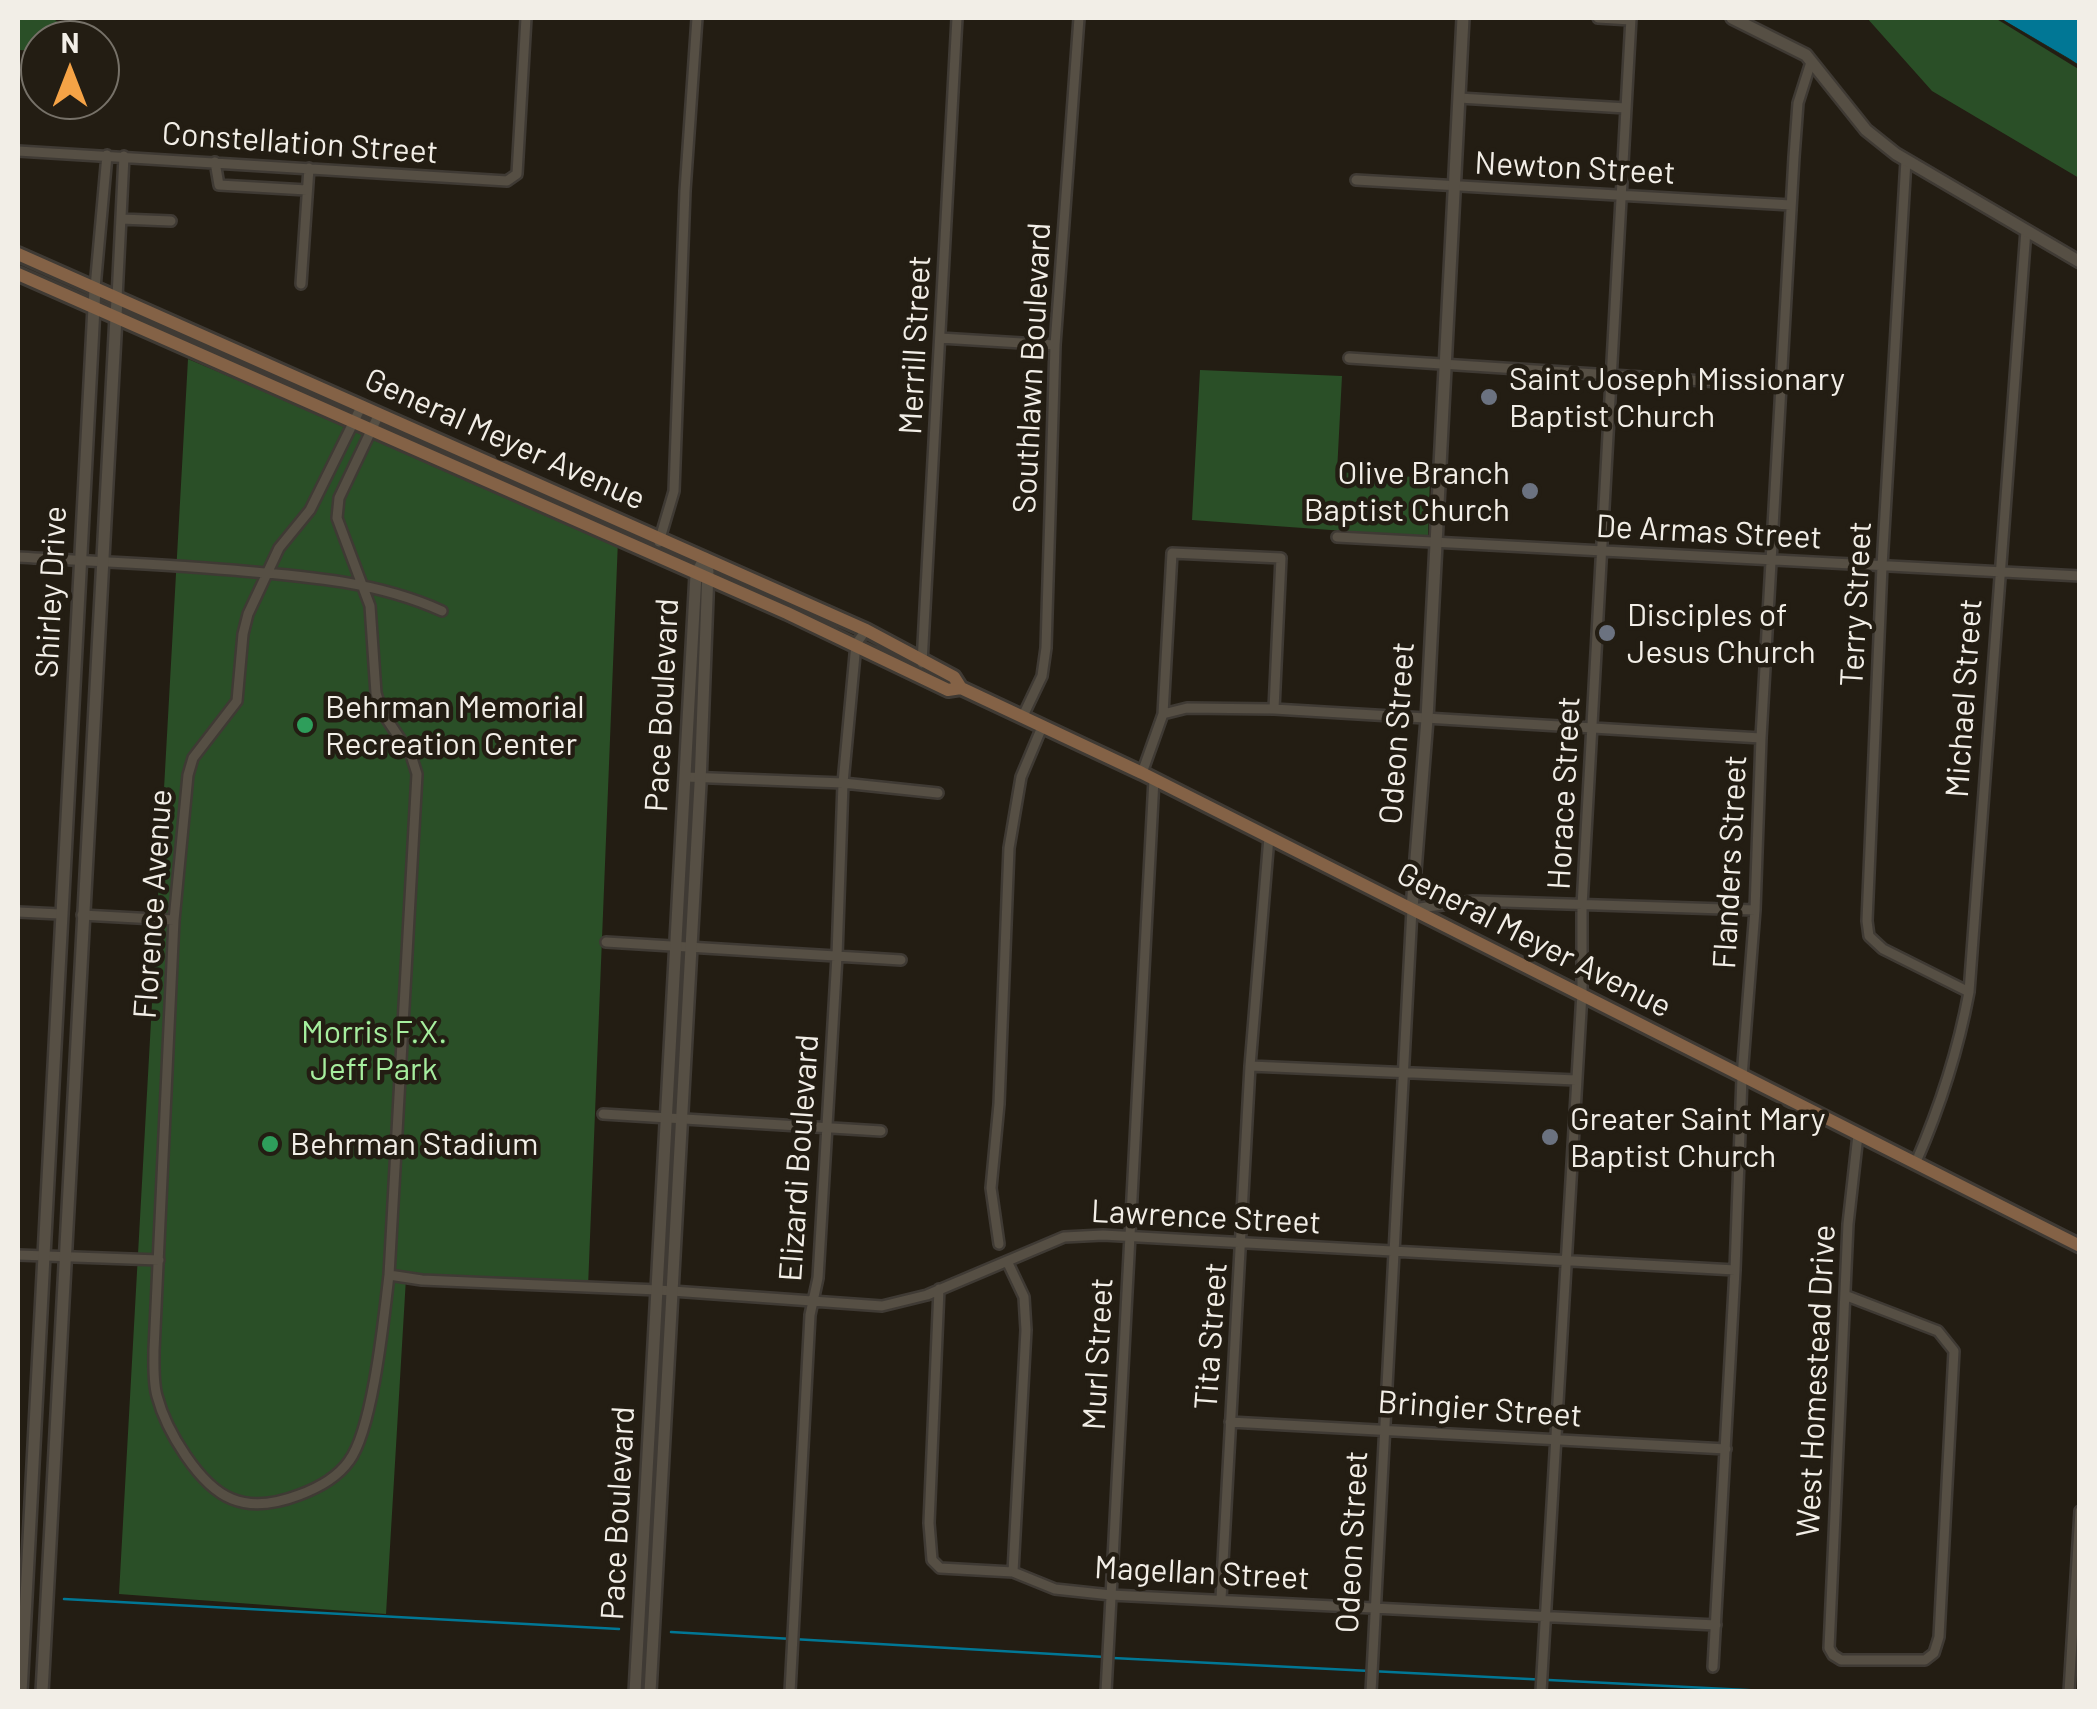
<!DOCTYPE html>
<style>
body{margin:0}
#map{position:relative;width:2097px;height:1709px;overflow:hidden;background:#231d13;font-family:Barlow,sans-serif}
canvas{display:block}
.frame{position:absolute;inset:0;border:20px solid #f2eee7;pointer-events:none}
.north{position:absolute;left:20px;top:20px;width:100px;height:100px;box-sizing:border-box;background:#231d13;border:2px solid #767168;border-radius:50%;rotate:0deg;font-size:28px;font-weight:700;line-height:40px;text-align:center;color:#f2eee7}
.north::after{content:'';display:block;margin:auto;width:35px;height:45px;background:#f5a346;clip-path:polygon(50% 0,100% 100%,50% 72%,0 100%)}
</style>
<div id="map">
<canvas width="2097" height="1709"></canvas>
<div class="frame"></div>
<div class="north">N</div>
</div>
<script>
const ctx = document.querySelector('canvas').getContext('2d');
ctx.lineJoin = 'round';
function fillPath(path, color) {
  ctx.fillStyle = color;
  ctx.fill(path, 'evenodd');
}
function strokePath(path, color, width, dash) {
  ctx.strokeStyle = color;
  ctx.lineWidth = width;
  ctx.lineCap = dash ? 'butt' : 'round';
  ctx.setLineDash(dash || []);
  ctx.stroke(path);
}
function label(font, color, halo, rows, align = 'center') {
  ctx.font = font + ' Barlow,sans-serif';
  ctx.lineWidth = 9;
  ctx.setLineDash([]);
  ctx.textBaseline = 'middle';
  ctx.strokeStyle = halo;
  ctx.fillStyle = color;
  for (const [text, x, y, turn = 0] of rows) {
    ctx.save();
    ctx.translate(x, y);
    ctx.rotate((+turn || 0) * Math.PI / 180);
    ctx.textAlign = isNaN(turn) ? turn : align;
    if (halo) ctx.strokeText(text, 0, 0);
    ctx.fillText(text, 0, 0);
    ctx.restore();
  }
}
fillPath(new Path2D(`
 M 18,18 L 52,18 L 61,24 L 60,40 L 40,40 L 40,51 L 18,50 Z
 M 1867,18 L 2000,18 L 2079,65 L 2079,178 L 1932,91 Z
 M 188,359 L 618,540 L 588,1287 L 406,1278 L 386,1614 L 119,1594 Z
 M 1200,370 L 1342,376 L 1337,472 L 1430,478 L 1428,537 L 1192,520 Z`), '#2a4f27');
fillPath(new Path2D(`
 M 2000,18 L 2079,18 L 2079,65 L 2070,59 Z`), '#017795');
fillPath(new Path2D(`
 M 1995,18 L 2000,18 L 2079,65 L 2080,70 Z`), '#231d13');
strokePath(new Path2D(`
 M 64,1599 L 619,1629
 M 671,1632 L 1105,1657
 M 1113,1658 L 1786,1692`), '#017795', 2.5);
const minor = new Path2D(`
 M 1598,18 L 1631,20
 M 1459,98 L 1626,108
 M 18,151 L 507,181 L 517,174 L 526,18
 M 1906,160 L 1882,566 L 1867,921 L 1869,936 L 1883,949 L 1969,992
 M 215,162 L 219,185 L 307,190
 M 1356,180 L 1791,205
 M 121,219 L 171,221
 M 301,284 L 309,168
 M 95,288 L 107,155
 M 117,298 L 124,156
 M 940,338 L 1055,345
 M 1349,358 L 1781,386
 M 362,405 L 310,510 L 279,548 L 248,614 L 243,634 L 237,701 L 193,758 L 188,775 L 174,920 L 154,1350 C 154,1365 153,1382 157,1396 C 166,1430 199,1486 232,1499 C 254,1508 278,1503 299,1495 C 318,1488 337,1478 349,1461 C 373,1429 384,1317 389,1275 L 417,774 L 411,755 L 382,712 L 376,693 L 370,606 L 337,518 L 339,498 L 379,414
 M 1337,537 L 2080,576
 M 659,542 L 674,491 L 685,191 L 697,18
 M 18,557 C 89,561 161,564 232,570 C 304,576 376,581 442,611
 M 922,663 L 957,18
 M 1163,714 L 1187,708 L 1274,709 L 1761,738
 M 1022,718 L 1042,676 L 1046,648 L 1055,345 L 1079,18
 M 1142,773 L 1163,714 L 1172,553 L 1281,558 L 1274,709
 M 686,777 L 843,783 L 938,793
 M 18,912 L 60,914
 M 82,915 L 174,920
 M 606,942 L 901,960
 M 1250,1066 L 1576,1080
 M 603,1114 L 881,1131
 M 1916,1162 C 1940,1107 1958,1051 1969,992 L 2026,230
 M 999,1244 L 991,1188 L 999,1104 L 1009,848 L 1021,777 L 1042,727
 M 18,1255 L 159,1260
 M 1007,1261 L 1024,1297 L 1026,1330 L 1013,1572
 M 389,1275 L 422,1280 L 658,1290 L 882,1306 L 927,1295 L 1064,1237 L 1103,1235 L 1735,1270
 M 939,1289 L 929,1523 L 932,1560 L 940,1568 L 1013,1572 L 1055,1589 L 1111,1595 L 1716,1625
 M 1847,1296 L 1938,1331 L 1954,1351 L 1939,1637 L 1934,1653 L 1925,1660 L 1841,1660 L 1833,1655 L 1829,1648 L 1848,1224 L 1858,1135
 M 1230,1422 L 1726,1449
 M 1221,1599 L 1250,1066 L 1269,837
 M 1713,1667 L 1735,1270 L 1742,1077 L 1755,910 L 1761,738 L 1794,157 L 1798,103 L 1811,62
 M 790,1692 L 810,1315 L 818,1278 L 837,956 L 843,783 L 856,644 L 866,630
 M 1106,1692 L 1154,779
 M 1371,1692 L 1412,909 L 1473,901 L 1755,910
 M 1541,1692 L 1582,993 L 1582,906 L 1631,18
 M 2069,1692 L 2080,1511`);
const tertiary = new Path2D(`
 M 1732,18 L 1806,55 L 1866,130 L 1896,154 L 2080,262
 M 1412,909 L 1427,719 L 1463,18
 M 21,1692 L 95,288
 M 42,1692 L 117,298
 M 635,1692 L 696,574 L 705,558
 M 650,1692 L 700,784 L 708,571`);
const secondary = new Path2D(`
 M 18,254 L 866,630 L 954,677 L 961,688
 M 18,274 L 787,613 L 948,690 L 961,688 L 1142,773 L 2080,1246`);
strokePath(minor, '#3f3a34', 14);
strokePath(tertiary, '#3f3a34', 16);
strokePath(secondary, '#3f3a34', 18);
strokePath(minor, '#564f44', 9);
strokePath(tertiary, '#564f44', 11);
strokePath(secondary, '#846246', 12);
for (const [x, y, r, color] of [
 [1489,397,10,"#6b7280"],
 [1530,491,10,"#6b7280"],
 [1607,633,10,"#6b7280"],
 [305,725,10,"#2e9e5b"],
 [1550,1137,10,"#6b7280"],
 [270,1144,10,"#2e9e5b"]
]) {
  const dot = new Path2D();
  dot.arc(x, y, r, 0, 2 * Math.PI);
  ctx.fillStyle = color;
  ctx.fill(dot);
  strokePath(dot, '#231d13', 4);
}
label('32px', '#f2eee7', '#231d13', [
 ["Constellation Street",300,143,4],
 ["Newton Street",1575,168,3],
 ["Merrill Street",915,345,-87],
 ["Southlawn Boulevard",1032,368,-87],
 ["General Meyer Avenue",505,439,24],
 ["De Armas Street",1709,532,3],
 ["Shirley Drive",51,592,-87],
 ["Terry Street",1856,604,-87],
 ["Michael Street",1964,698,-86],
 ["Pace Boulevard",662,705,-87],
 ["Odeon Street",1397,733,-86],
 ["Horace Street",1564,793,-87],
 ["Flanders Street",1730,862,-87],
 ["Florence Avenue",153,904,-86],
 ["General Meyer Avenue",1534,940,27],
 ["Elizardi Boulevard",799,1158,-86],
 ["Lawrence Street",1206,1217,3],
 ["Tita Street",1211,1336,-86],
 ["Murl Street",1098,1354,-87],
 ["West Homestead Drive",1816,1381,-87],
 ["Bringier Street",1480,1409,4],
 ["Pace Boulevard",618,1513,-87],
 ["Odeon Street",1352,1542,-87],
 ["Magellan Street",1202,1573,3]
]);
label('32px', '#f2eee7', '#231d13', [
 ["Saint Joseph Missionary",1509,379],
 ["Baptist Church",1509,416],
 ["Olive Branch",1510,473,"right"],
 ["Baptist Church",1510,510,"right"],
 ["Disciples of",1627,615],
 ["Jesus Church",1627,652],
 ["Behrman Memorial",325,707],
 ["Recreation Center",325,744],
 ["Greater Saint Mary",1570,1119],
 ["Baptist Church",1570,1156],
 ["Behrman Stadium",290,1144]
], 'left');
label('32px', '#a6ee9e', '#231d13', [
 ["Morris F.X.",374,1032],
 ["Jeff Park",374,1069]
]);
</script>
